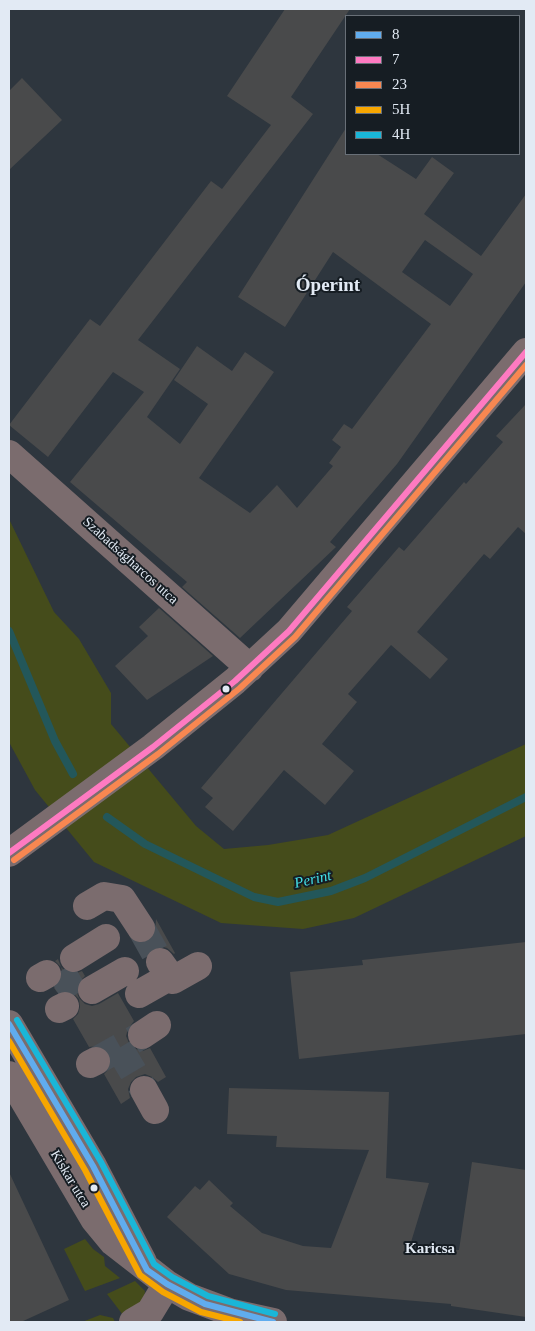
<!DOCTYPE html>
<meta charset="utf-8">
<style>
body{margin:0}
#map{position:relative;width:535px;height:1331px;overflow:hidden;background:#2e363e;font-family:"Times New Roman",serif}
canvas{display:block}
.frame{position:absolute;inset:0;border:10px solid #e2eaf4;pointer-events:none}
.legend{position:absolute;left:345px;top:15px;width:175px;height:140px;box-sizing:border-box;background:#161d23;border:1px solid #686f77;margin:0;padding:6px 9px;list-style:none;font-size:15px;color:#e2eaf4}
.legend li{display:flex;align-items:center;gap:10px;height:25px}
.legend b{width:25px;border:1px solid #686f77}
</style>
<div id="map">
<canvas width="535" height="1331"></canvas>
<div class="frame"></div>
<ul class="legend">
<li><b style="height:6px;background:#60acee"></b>8</li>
<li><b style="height:6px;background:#fe7ac1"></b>7</li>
<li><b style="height:6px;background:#f88751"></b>23</li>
<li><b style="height:6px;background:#f7a600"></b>5H</li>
<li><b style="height:6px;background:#1ab6d8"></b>4H</li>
</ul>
</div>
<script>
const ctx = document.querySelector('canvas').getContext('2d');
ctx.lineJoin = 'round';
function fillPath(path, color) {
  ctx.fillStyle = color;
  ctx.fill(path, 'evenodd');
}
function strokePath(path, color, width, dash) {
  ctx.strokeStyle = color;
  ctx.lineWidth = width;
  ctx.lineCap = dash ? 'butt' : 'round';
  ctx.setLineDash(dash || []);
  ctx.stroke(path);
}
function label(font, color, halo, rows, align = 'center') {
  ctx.font = font + ' "Times New Roman",serif';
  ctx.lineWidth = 4;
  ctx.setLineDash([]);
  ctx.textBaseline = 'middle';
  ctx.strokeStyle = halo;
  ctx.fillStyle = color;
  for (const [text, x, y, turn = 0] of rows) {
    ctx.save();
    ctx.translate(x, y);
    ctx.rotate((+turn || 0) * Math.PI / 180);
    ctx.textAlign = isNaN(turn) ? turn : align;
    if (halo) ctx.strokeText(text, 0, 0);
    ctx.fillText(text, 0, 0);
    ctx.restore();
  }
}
fillPath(new Path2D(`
 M 9,519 L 54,612 L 79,639 L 111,693 L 111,724 L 196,826 L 224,849 L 268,845 L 328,835 L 526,744 L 526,836 L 354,918 L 303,929 L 221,923 L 94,862 L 35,790 L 9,742 Z
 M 85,1239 L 93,1249 L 104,1257 L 105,1266 L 120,1278 L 85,1291 L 64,1249 Z
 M 135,1281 L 145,1291 L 144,1299 L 126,1319 L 107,1294 Z
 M 100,1315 L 113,1318 L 115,1322 L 82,1322 Z`), '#454c1b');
strokePath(new Path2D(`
 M 9,631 L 55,741 L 73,774
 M 107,817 L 145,844 L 254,897 L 278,902 L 331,891 L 365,878 L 526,797`), '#23575a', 8);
fillPath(new Path2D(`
 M 285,9 L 350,9 L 291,97 L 313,114 L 138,340 L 180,369 L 147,417 L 180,444 L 208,404 L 174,380 L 197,346 L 232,371 L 245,352 L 274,372 L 199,478 L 250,513 L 277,485 L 297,508 L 333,466 L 329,463 L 341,447 L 332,440 L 344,424 L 352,429 L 431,324 L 333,252 L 285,327 L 238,297 L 346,128 L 346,154 L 377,154 L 416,179 L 432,157 L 454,173 L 424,214 L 481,256 L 526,194 L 526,282 L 397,464 L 330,542 L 336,547 L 240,638 L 182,587 L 187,582 L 70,482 L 144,392 L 113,372 L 48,457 L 9,425 L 90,319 L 100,326 L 211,181 L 222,189 L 271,125 L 227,96 ZM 425,240 L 473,274 L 450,306 L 402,272 Z
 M 22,78 L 62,120 L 9,170 L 9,91 Z
 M 526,404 L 526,534 L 518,527 L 490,559 L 484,554 L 417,632 L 448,659 L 430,679 L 391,645 L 348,694 L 357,702 L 322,744 L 354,771 L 325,805 L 284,770 L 233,831 L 205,807 L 213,798 L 201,788 L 352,611 L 347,607 L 399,547 L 404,551 L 464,482 L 466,484 L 503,442 L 496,436 Z
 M 159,608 L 213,656 L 147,700 L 115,666 L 148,636 L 139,627 Z
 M 156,919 L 175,953 L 174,954 L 167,948 L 159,946 L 151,949 L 146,956 L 138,943 L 149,941 L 155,935 Z
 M 526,942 L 526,1034 L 299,1059 L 290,972 L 363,965 L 362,960 Z
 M 58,959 L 61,967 L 66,972 L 74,974 L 82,971 L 85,976 L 78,983 L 76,990 L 79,998 L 85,1004 L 92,1006 L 99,1004 L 118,993 L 134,1021 L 128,1029 L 126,1036 L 129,1043 L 136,1049 L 143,1051 L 150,1048 L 166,1077 L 158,1082 L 152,1077 L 145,1074 L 136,1077 L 131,1082 L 128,1089 L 130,1098 L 121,1104 L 104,1074 L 109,1069 L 112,1062 L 110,1054 L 104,1048 L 97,1046 L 89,1047 L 73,1019 L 78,1014 L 80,1007 L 79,999 L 73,993 L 66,990 L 57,992 L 54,988 L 60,982 L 63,975 L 61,967 L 55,961 Z
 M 229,1088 L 389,1092 L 386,1178 L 429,1183 L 408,1252 L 459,1250 L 472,1162 L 526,1170 L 526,1317 L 451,1306 L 451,1304 L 286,1290 L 229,1274 L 167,1217 L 195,1186 L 200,1190 L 209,1180 L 233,1203 L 230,1206 L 262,1233 L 303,1246 L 331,1248 L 369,1150 L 276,1147 L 277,1136 L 227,1134 Z
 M 9,1172 L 69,1300 L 21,1322 L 9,1322 Z`), '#494a4b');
strokePath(new Path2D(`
 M 141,928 L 160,962
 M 56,990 L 83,974
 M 119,1048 L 144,1090
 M 96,1061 L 142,1035`), '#495159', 28, [28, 14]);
strokePath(new Path2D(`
 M 9,454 L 250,668
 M 9,853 L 153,747 L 235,681 L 289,631 L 526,352
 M 87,906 L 104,896 L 122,899 L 141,928
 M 74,958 L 106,938
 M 160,962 L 173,980 L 198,966
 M 40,978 L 47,974
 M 92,990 L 125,971
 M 139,994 L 169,977
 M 59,1009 L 65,1006
 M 9,1024 L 93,1166 L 143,1262
 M 142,1035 L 157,1025
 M 90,1064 L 96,1061
 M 9,1075 L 94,1219 L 113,1242 L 167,1284 L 189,1297 L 232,1313 L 273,1322
 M 144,1090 L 155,1110
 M 133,1322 L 150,1312 L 167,1284`), '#7b6c6e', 28);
strokePath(new Path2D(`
 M 9,1024 L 93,1166 L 147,1270 L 167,1284 L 205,1304 L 273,1322`), '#60acee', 6);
strokePath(new Path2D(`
 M 9,853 L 153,747 L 235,681 L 289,631 L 526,352`), '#fe7ac1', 6);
strokePath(new Path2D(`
 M 14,860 L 158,754 L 240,688 L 295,637 L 526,365`), '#f88751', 6);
strokePath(new Path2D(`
 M 9,1041 L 85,1170 L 140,1275 L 163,1292 L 201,1312 L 240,1322`), '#f7a600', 6);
strokePath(new Path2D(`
 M 17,1020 L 101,1162 L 154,1264 L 172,1277 L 208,1296 L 275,1314`), '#1ab6d8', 6);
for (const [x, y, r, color] of [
 [226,689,4.5,"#e2eaf4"],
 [94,1188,4.5,"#e2eaf4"]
]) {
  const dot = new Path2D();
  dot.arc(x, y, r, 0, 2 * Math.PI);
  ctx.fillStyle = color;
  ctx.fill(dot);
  strokePath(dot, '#161d23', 2);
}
label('14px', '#e2eaf4', '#161d23', [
 ["Szabadságharcos utca",130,561,42],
 ["Kiskar utca",70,1179,59]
]);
label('italic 15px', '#44e2e9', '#161d23', [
 ["Perint",313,880,-13]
]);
label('bold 15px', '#e2eaf4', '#161d23', [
 ["Karicsa",430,1249]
]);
label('bold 19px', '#e2eaf4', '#161d23', [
 ["Óperint",328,286]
]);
</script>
